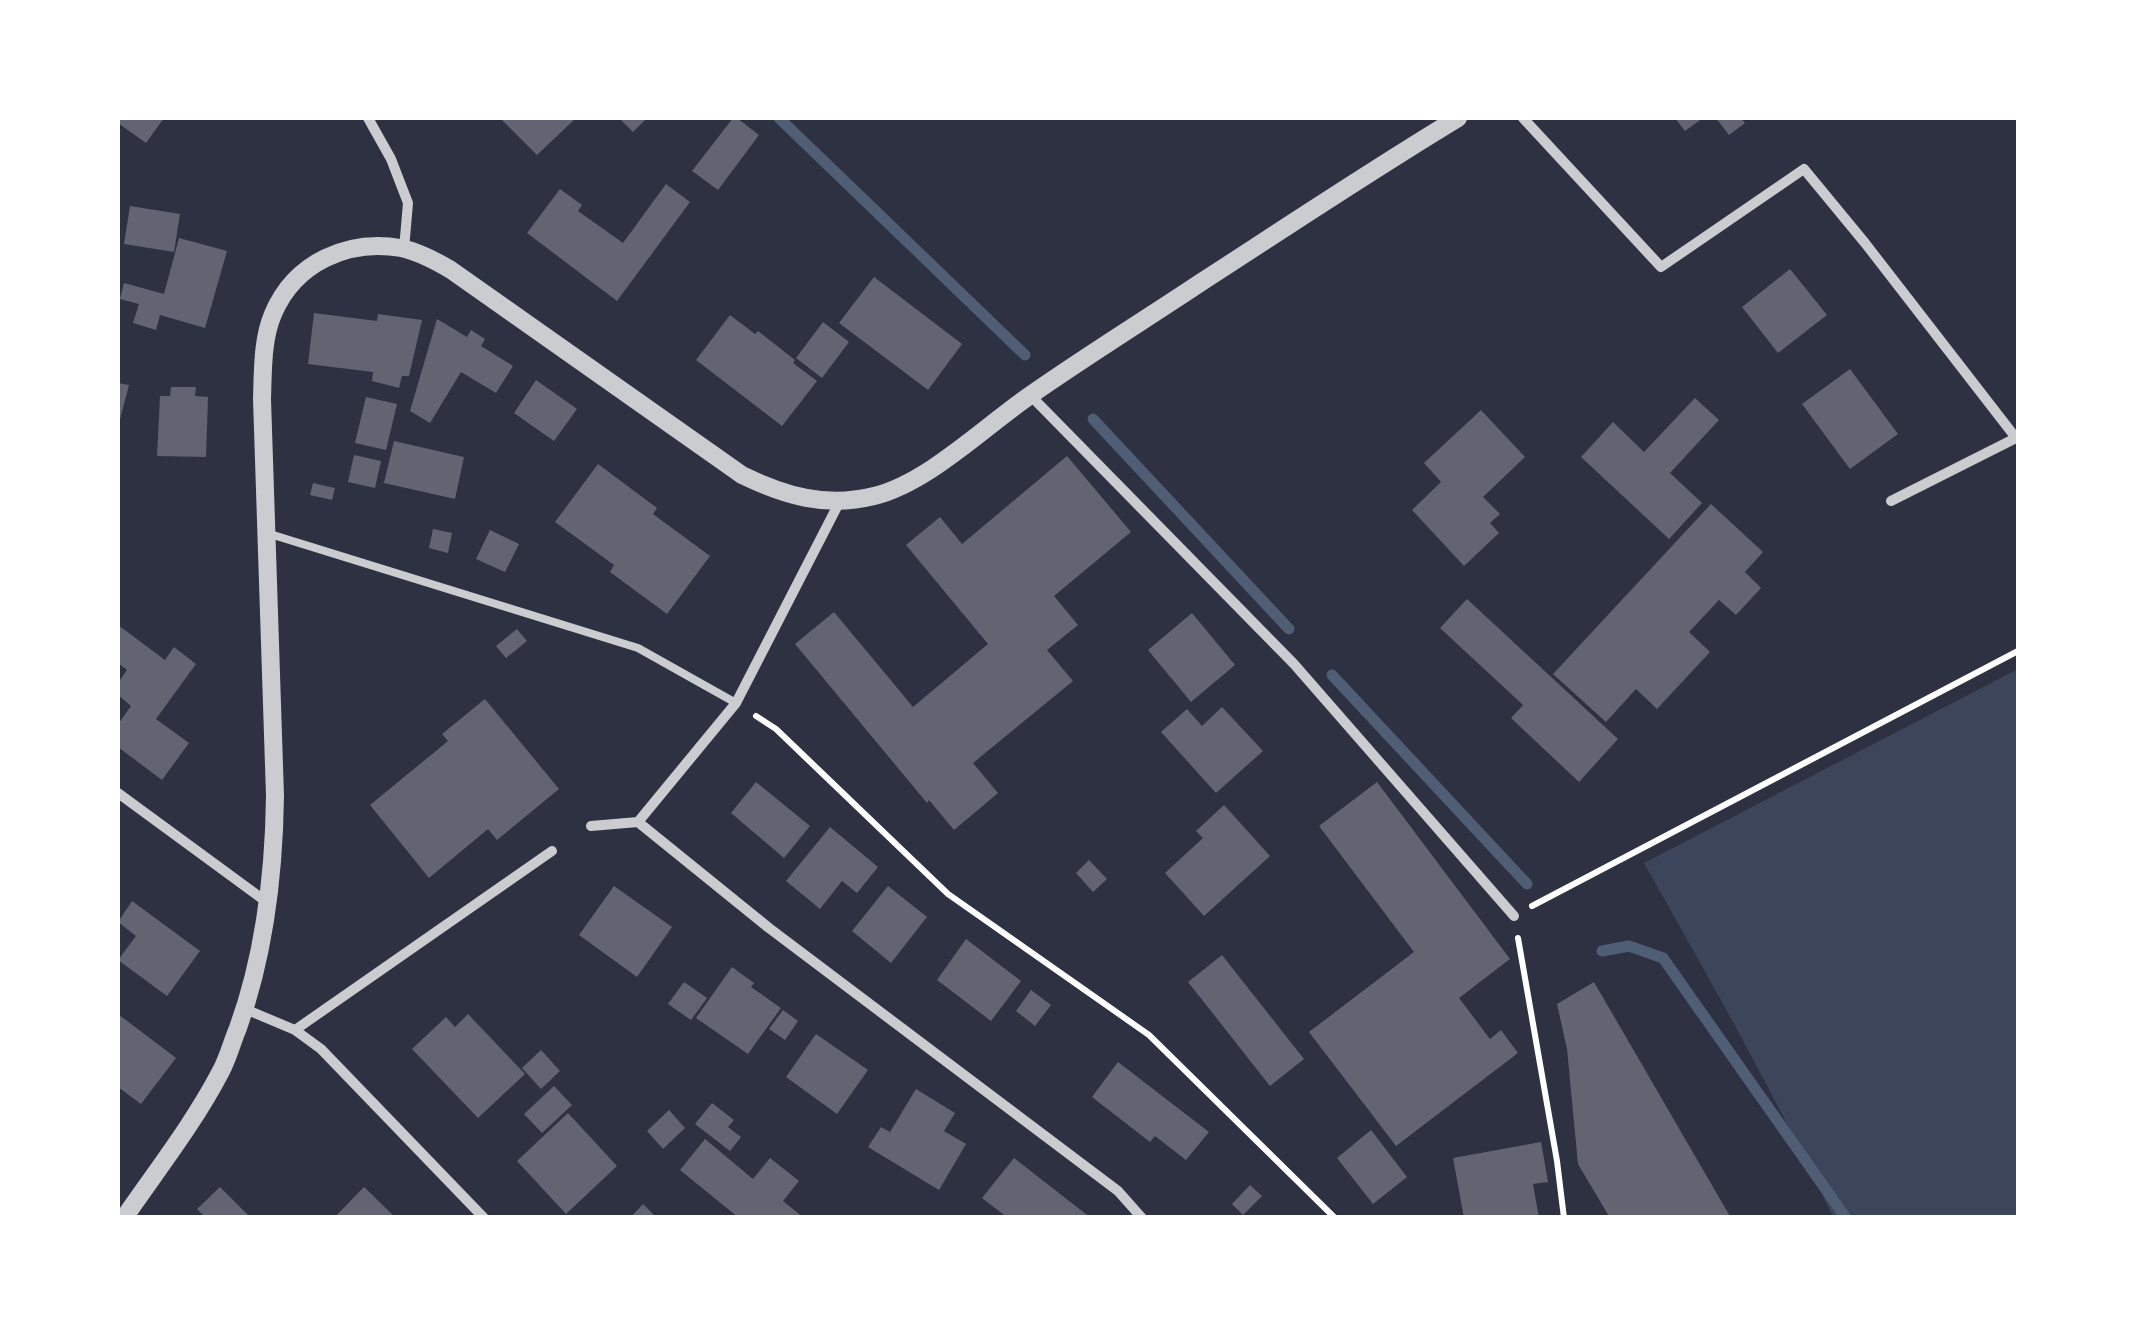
<!DOCTYPE html>
<style>
body{margin:0}
#map{position:relative;width:2136px;height:1335px;overflow:hidden;background:#2d3142;font-family:"Work Sans",sans-serif}
canvas{display:block}
.frame{position:absolute;inset:0;border:120px solid #fff;pointer-events:none}
</style>
<div id="map">
<canvas width="2136" height="1335"></canvas>
<div class="frame"></div>
</div>
<script>
const ctx = document.querySelector('canvas').getContext('2d');
ctx.lineJoin = 'round';
function fillPath(path, color) {
  ctx.fillStyle = color;
  ctx.fill(path, 'evenodd');
}
function strokePath(path, color, width, dash) {
  ctx.strokeStyle = color;
  ctx.lineWidth = width;
  ctx.lineCap = dash ? 'butt' : 'round';
  ctx.setLineDash(dash || []);
  ctx.stroke(path);
}
fillPath(new Path2D(`
 M 2018,669 L 2018,1217 L 1833,1217 C 1776,1096 1710,980 1644,863 Z`), '#3c4559');
strokePath(new Path2D(`
 M 779,118 L 1025,355
 M 1093,419 L 1289,629
 M 1332,675 L 1527,884
 M 1602,951 L 1629,946 L 1663,958 L 1846,1218`), '#4f5d75', 11);
fillPath(new Path2D(`
 M 118,118 L 164,118 L 146,143 L 118,123 Z
 M 500,118 L 576,118 L 537,155 Z
 M 619,118 L 647,118 L 633,132 Z
 M 733,118 L 737,118 L 759,135 L 718,190 L 692,171 Z
 M 1675,118 L 1703,118 L 1685,131 Z
 M 1716,118 L 1741,118 L 1745,123 L 1729,135 Z
 M 666,184 L 690,202 L 617,301 L 527,233 L 560,189 L 582,205 L 578,211 L 623,243 Z
 M 130,206 L 180,214 L 174,252 L 124,244 Z
 M 179,238 L 227,251 L 205,328 L 160,315 L 156,330 L 133,323 L 139,304 L 120,299 L 124,283 L 164,294 Z
 M 1790,269 L 1827,315 L 1778,353 L 1742,307 Z
 M 874,277 L 962,344 L 928,390 L 839,323 Z
 M 314,313 L 377,321 L 378,314 L 422,320 L 409,376 L 402,376 L 399,388 L 372,381 L 373,372 L 308,364 Z
 M 730,315 L 755,334 L 758,331 L 795,360 L 793,363 L 817,381 L 782,426 L 696,360 Z
 M 437,319 L 467,337 L 471,330 L 485,339 L 481,346 L 513,366 L 496,393 L 461,372 L 430,423 L 410,411 Z
 M 823,322 L 849,342 L 822,378 L 796,358 Z
 M 1850,369 L 1898,434 L 1850,469 L 1802,404 Z
 M 536,380 L 577,409 L 554,441 L 514,413 Z
 M 118,383 L 129,385 L 119,423 L 118,423 Z
 M 171,387 L 196,387 L 195,396 L 208,397 L 206,457 L 157,456 L 160,396 L 170,396 Z
 M 366,397 L 397,404 L 386,450 L 355,443 Z
 M 1695,398 L 1719,420 L 1670,473 L 1702,503 L 1669,539 L 1581,457 L 1613,422 L 1644,452 Z
 M 1481,410 L 1525,457 L 1483,497 L 1500,514 L 1490,523 L 1499,533 L 1464,566 L 1412,510 L 1441,482 L 1424,463 Z
 M 394,441 L 464,457 L 455,499 L 384,483 Z
 M 354,455 L 381,461 L 375,488 L 348,482 Z
 M 1067,456 L 1131,532 L 1054,596 L 1078,625 L 1047,650 L 1073,681 L 973,763 L 998,793 L 954,830 L 929,800 L 927,803 L 795,644 L 834,612 L 913,707 L 988,644 L 906,545 L 940,517 L 962,544 Z
 M 598,464 L 657,508 L 653,514 L 710,556 L 667,614 L 610,572 L 614,565 L 555,522 Z
 M 313,483 L 335,488 L 332,500 L 310,495 Z
 M 1711,504 L 1763,552 L 1745,572 L 1761,588 L 1736,615 L 1719,600 L 1689,632 L 1710,652 L 1657,709 L 1636,689 L 1606,722 L 1553,674 Z
 M 433,529 L 452,533 L 448,553 L 429,548 Z
 M 490,530 L 519,544 L 505,572 L 476,559 Z
 M 1467,599 L 1618,739 L 1579,782 L 1511,718 L 1523,705 L 1440,628 Z
 M 1192,613 L 1235,665 L 1191,702 L 1148,650 Z
 M 118,625 L 165,660 L 174,647 L 196,664 L 156,719 L 189,743 L 162,780 L 118,747 L 118,724 L 131,706 L 118,695 L 118,683 L 127,670 L 118,663 Z
 M 517,629 L 527,641 L 506,658 L 496,646 Z
 M 485,699 L 559,789 L 497,840 L 488,829 L 429,878 L 370,805 L 448,741 L 442,734 Z
 M 1222,707 L 1263,751 L 1216,793 L 1161,732 L 1187,709 L 1202,726 Z
 M 756,782 L 810,826 L 784,858 L 731,813 Z
 M 1377,782 L 1510,959 L 1459,998 L 1490,1039 L 1501,1030 L 1518,1053 L 1396,1146 L 1309,1032 L 1414,952 L 1319,826 Z
 M 1224,805 L 1270,856 L 1204,916 L 1165,873 L 1203,838 L 1196,831 Z
 M 830,827 L 878,867 L 857,893 L 842,881 L 820,909 L 786,881 Z
 M 1089,860 L 1107,879 L 1093,892 L 1076,873 Z
 M 614,886 L 672,927 L 637,977 L 579,935 Z
 M 888,886 L 927,917 L 891,963 L 852,931 Z
 M 132,901 L 200,951 L 167,996 L 118,960 L 136,936 L 118,922 Z
 M 966,939 L 1021,981 L 991,1021 L 937,980 Z
 M 1222,955 L 1304,1059 L 1270,1086 L 1188,982 Z
 M 732,967 L 754,983 L 751,987 L 781,1008 L 748,1054 L 696,1018 Z
 M 684,982 L 707,998 L 691,1020 L 668,1004 Z
 M 1594,982 L 1731,1218 L 1610,1218 L 1578,1164 L 1567,1049 L 1557,1004 Z
 M 1031,990 L 1051,1005 L 1035,1026 L 1016,1011 Z
 M 783,1010 L 798,1021 L 785,1040 L 769,1029 Z
 M 118,1014 L 176,1058 L 141,1104 L 118,1087 Z
 M 468,1014 L 525,1074 L 478,1118 L 412,1049 L 446,1017 L 455,1027 Z
 M 816,1034 L 868,1070 L 837,1114 L 786,1077 Z
 M 541,1050 L 560,1071 L 541,1089 L 522,1068 Z
 M 1118,1062 L 1209,1132 L 1186,1160 L 1155,1136 L 1150,1142 L 1092,1097 Z
 M 554,1086 L 572,1105 L 542,1133 L 524,1114 Z
 M 916,1089 L 955,1113 L 944,1131 L 966,1144 L 939,1190 L 868,1147 L 881,1127 L 890,1132 Z
 M 712,1103 L 734,1120 L 728,1127 L 741,1137 L 730,1151 L 695,1124 Z
 M 669,1110 L 685,1128 L 663,1149 L 647,1131 Z
 M 568,1113 L 617,1166 L 566,1214 L 517,1161 Z
 M 1371,1130 L 1407,1177 L 1373,1204 L 1337,1158 Z
 M 705,1139 L 753,1179 L 770,1158 L 799,1181 L 783,1201 L 804,1218 L 739,1218 L 680,1170 Z
 M 1541,1142 L 1548,1182 L 1533,1184 L 1539,1218 L 1464,1218 L 1453,1158 Z
 M 1014,1158 L 1091,1218 L 1008,1218 L 982,1198 Z
 M 1250,1185 L 1262,1196 L 1243,1215 L 1232,1204 Z
 M 220,1187 L 249,1216 L 247,1218 L 206,1218 L 197,1209 Z
 M 364,1187 L 396,1218 L 334,1218 Z
 M 643,1204 L 657,1218 L 630,1218 Z`), '#626471');
strokePath(new Path2D(`
 M 756,716 L 776,729 L 948,894 L 1149,1035 L 1335,1218
 M 1532,906 L 2018,651
 M 1518,938 L 1557,1161 L 1564,1218`), '#fff', 6);
strokePath(new Path2D(`
 M 270,534 L 638,648 L 736,703`), '#caccd0', 8);
strokePath(new Path2D(`
 M 368,118 L 391,159 L 408,203 L 404,249
 M 1523,118 L 1661,267 L 1804,169 L 1865,243 L 2016,438
 M 1030,395 L 1294,664 L 1514,916
 M 840,501 L 736,703 L 638,822 L 769,928 L 1118,1191 L 1142,1218
 M 1891,501 L 2018,437
 M 118,793 L 268,903
 M 591,826 L 638,822
 M 245,1009 L 295,1030 L 321,1049 L 484,1218
 M 295,1030 L 552,851`), '#caccd0', 10);
strokePath(new Path2D(`
 M 124,1218 C 157,1170 194,1123 221,1071 C 228,1058 232,1042 238,1028 C 265,953 274,875 275,796 L 262,399 C 263,371 262,340 273,314 C 295,262 348,239 401,248 C 419,252 436,261 451,270 L 742,475 C 785,496 826,508 874,496 C 928,483 985,426 1032,394 C 1088,355 1146,319 1203,281 C 1288,226 1372,170 1458,118`), '#caccd0', 18);
</script>
